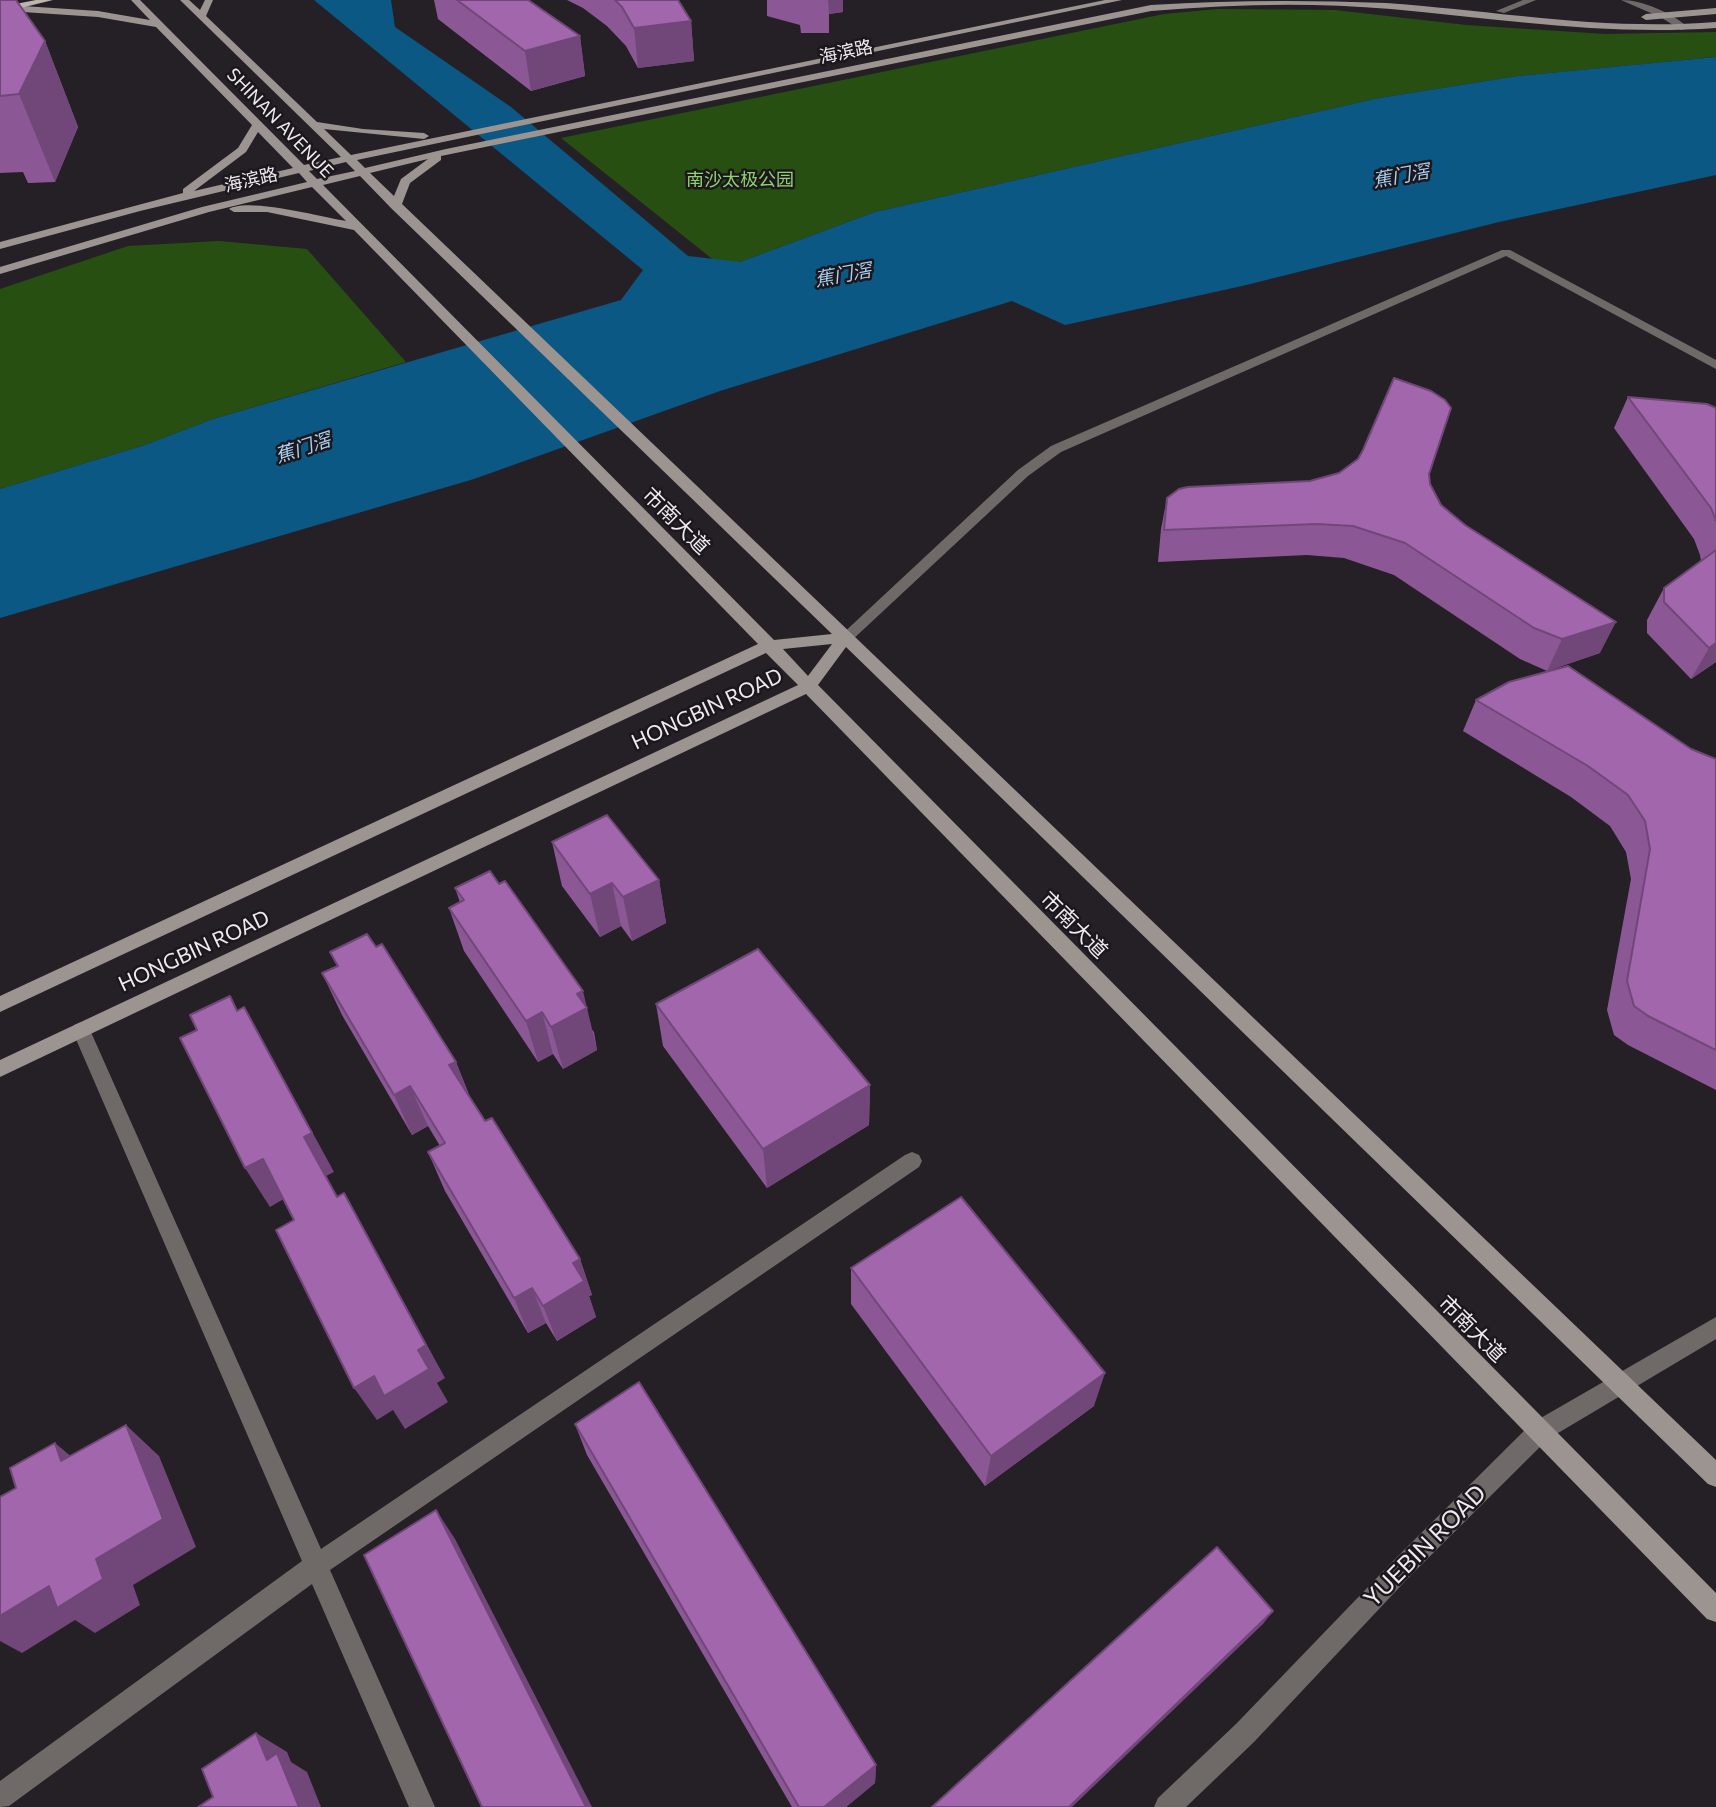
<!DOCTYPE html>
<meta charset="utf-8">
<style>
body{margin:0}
canvas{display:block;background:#251f26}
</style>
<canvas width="1716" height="1807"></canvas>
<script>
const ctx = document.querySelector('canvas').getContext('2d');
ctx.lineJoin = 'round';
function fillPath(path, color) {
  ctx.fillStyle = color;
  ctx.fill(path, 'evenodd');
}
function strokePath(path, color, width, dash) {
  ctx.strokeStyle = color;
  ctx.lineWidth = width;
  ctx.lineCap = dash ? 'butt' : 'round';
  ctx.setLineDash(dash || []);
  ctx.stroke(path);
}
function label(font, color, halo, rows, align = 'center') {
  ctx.font = font + ' Commissioner,"Noto Sans SC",sans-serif';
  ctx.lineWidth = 5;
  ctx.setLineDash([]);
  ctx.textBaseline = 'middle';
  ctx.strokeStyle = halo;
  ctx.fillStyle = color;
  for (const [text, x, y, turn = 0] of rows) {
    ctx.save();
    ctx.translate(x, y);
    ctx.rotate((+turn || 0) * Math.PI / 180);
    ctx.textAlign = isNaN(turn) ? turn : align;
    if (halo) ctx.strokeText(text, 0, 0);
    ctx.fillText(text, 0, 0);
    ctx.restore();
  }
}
fillPath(new Path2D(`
 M 1218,9 L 1335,10 L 1466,25 L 1605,34 L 1716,32 L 1716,57 L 1518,76 L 1379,98 L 875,212 L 740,262 L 716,262 L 561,138 L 1164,14 Z
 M 219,241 L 307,249 L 406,362 L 213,419 L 145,445 L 0,489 L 0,289 L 128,246 Z`), '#284f12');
fillPath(new Path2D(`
 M 314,0 L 391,0 L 395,27 L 511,107 L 688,256 L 740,262 L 875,212 L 1379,98 L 1518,76 L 1716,57 L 1716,175 L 1499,222 L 1242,286 L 1065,325 L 1012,301 L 720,391 L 474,479 L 0,618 L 0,489 L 145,445 L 213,419 L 621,300 L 643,270 Z`), '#0b5884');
fillPath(new Path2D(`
 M 1523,0 L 1536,0 L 1504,13 L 1496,11 Z
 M 1621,0 C 1643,0 1672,13 1689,28 L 1681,30 L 1662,18 Z
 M 1502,250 L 1510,250 L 1716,360 L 1716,369 L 1506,256 L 1061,452 L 1028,476 L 850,642 L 840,642 L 838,638 L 1018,470 L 1051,446 Z
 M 81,1022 L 88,1025 L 90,1030 L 321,1549 L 905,1155 L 912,1152 L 919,1155 L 922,1161 L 919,1167 L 330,1570 L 435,1807 L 409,1807 L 312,1584 L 9,1806 L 0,1807 L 0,1781 L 302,1561 L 72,1030 L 74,1025 Z
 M 1716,1317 L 1716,1339 L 1548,1439 L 1411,1575 L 1254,1742 L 1186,1807 L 1154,1807 L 1158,1798 L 1236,1724 L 1395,1559 L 1532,1423 Z`), '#6f6a68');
fillPath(new Path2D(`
 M 131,0 L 140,0 L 304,165 L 341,157 L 180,0 L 189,0 L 200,10 L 205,0 L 213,0 L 206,16 L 317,122 L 363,129 L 424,133 L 429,136 L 424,139 L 324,129 L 351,155 L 1105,0 L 1122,0 L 357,160 L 365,168 L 446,149 L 1151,5 C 1229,0 1308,0 1386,3 C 1498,11 1603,31 1716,22 L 1716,28 C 1606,36 1500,19 1391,9 C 1311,2 1231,4 1151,11 L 441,156 L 441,160 L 410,183 L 402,204 L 1716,1460 L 1716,1487 L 1708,1484 L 846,647 L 818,685 L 1716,1593 L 1716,1622 L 1707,1619 L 806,694 L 0,1077 L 0,1060 L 798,685 L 766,653 L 0,1012 L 0,996 L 758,644 L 354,230 L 267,212 L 234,212 L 229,209 C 247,197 322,217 346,221 L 312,187 L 209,212 L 0,274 L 0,267 L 202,207 L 307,182 L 299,173 L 140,211 L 0,249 L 0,242 L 183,193 L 183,189 L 238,148 L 252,125 L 156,27 L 98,17 L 8,11 L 3,8 L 8,5 L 98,11 L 150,20 ZM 258,132 L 293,168 L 194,191 L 246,152 ZM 428,159 L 401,179 L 394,196 L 370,173 ZM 346,162 L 355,171 L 317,179 L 309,171 ZM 360,176 L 392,209 L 832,634 L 774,640 L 323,185 ZM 832,644 L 808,676 L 783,649 Z
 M 1716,8 L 1716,14 L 1646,20 L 1641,17 L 1646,14 Z`), '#9c9490');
fillPath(new Path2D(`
 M 36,0 L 53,0 L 0,13 L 0,7 Z`), '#beb4af');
fillPath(new Path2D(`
 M 0,0 L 45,41 L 78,127 L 55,182 L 28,183 L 23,172 L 0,173 Z
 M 434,0 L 528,0 L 580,36 L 585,76 L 531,91 L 438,19 Z
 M 567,0 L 678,0 L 691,21 L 694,61 L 638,68 L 626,46 L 607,26 L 583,8 Z
 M 767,0 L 843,0 L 843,12 L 829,14 L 829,33 L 801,33 L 800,25 L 767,16 Z
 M 1628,397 L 1716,408 L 1716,662 L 1691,679 L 1647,633 L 1647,620 L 1664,588 L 1701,561 L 1700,555 L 1694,539 L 1614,428 Z
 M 1429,474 L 1430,484 L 1441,505 L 1600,653 L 1547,671 L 1520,659 L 1394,575 L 1344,558 L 1307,555 L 1158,562 L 1161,529 L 1167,498 L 1310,481 Z
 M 1476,700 L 1691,749 L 1716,759 L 1716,1090 L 1628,1045 L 1614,1035 L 1607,1010 L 1631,879 L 1626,852 L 1610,826 L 1571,797 L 1463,731 Z
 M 552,842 L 659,880 L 666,923 L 632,941 L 621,926 L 600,937 L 562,886 Z
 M 455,888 L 594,1032 L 597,1050 L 563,1069 L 553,1054 L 538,1062 L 464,951 L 449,908 L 460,902 Z
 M 376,947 L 456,1062 L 470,1097 L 485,1121 L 580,1259 L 592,1295 L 589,1296 L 596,1317 L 557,1341 L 546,1323 L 528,1333 L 445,1191 L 428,1152 L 440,1146 L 428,1126 L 412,1135 L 342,1015 L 322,973 L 337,966 L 330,952 Z
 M 656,1004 L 870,1085 L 869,1125 L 767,1188 L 663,1046 Z
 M 851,1268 L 1094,1406 L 985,1486 L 851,1304 Z
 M 575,1424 L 876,1765 L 875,1783 L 846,1807 L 792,1807 L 587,1455 Z`), '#8b5895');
fillPath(new Path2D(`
 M 828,0 L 843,0 L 843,12 L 829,14 Z
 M 691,21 L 694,61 L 638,68 L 634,28 Z
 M 580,36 L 585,76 L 531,91 L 525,51 Z
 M 45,41 L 78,127 L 55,182 L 19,94 Z
 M 1616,622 L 1600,653 L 1547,671 L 1562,639 Z
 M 1716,643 L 1716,662 L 1691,679 L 1709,648 Z
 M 659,880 L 666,923 L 632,941 L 623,897 Z
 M 612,883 L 621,926 L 600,937 L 590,894 Z
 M 583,991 L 597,1050 L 563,1069 L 551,1027 L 577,994 Z
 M 542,1012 L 553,1054 L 538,1062 L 526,1021 Z
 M 267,1049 L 334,1172 L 326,1176 L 358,1234 L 304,1137 Z
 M 456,1062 L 471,1102 L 449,1065 Z
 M 870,1085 L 869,1125 L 767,1188 L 763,1149 Z
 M 410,1086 L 428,1126 L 412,1135 L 394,1095 Z
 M 263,1159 L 287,1197 L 270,1207 L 245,1168 Z
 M 344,1193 L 445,1378 L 437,1383 L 448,1402 L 405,1429 L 393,1410 L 377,1420 L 354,1388 L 418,1350 Z
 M 580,1259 L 592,1295 L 589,1296 L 596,1317 L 557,1341 L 543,1306 L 573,1263 Z
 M 532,1288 L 546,1323 L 528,1333 L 514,1298 Z
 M 1105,1373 L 1094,1406 L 985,1486 L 991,1456 Z
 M 126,1425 L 159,1456 L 196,1547 L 133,1585 L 140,1605 L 95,1633 L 75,1620 L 22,1653 L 0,1641 L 0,1616 Z
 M 55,1443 L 91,1473 L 61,1461 Z
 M 436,1510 L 455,1539 L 592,1807 L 586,1807 Z
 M 1273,1611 L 1263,1624 L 1072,1807 L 1069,1807 Z
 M 256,1733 L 287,1752 L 291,1762 L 307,1772 L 321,1807 L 299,1807 L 267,1760 Z
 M 876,1765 L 875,1783 L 846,1807 L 824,1807 Z`), '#714779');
const building = new Path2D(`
 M 0,0 L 16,0 L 45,41 L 19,94 L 0,96 Z
 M 457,0 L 528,0 L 580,36 L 525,51 Z
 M 615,0 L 678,0 L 691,21 L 634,28 L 622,7 Z
 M 1394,378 L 1431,391 L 1445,400 L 1451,408 L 1429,474 L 1430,484 L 1441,505 L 1465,525 L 1616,622 L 1562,639 L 1534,628 L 1405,543 L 1353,526 L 1317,524 L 1164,530 L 1167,498 L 1179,489 L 1188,487 L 1310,481 L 1339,473 L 1358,459 L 1363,450 Z
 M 1628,397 L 1707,404 L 1716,408 L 1716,521 L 1711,508 Z
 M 1716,550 L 1716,643 L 1709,648 L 1664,602 L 1664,588 Z
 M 1568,666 L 1691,749 L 1716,759 L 1716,1050 L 1648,1016 L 1634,1006 L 1627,981 L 1650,849 L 1645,821 L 1628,795 L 1588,766 L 1476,700 L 1509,682 Z
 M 607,815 L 659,880 L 623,897 L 612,883 L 590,894 L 552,842 Z
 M 490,871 L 499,884 L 505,881 L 583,991 L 577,994 L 587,1008 L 551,1027 L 542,1012 L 526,1021 L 449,908 L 464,900 L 455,888 Z
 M 367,934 L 376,947 L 382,944 L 456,1062 L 449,1065 L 485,1121 L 492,1118 L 580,1259 L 573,1263 L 584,1281 L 543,1306 L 532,1288 L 514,1298 L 428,1152 L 445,1143 L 410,1086 L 394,1095 L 322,973 L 338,966 L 330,952 Z
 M 758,949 L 870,1085 L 763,1149 L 656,1004 Z
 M 230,996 L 237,1011 L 244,1007 L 312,1133 L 304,1137 L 337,1197 L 344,1193 L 426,1345 L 418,1350 L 429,1369 L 384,1396 L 374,1376 L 354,1388 L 276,1230 L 294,1220 L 263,1159 L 245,1168 L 180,1038 L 197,1030 L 190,1015 Z
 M 961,1197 L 1105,1373 L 991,1456 L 851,1268 Z
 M 639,1382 L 876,1765 L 824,1807 L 799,1807 L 575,1424 Z
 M 126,1425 L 163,1519 L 96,1559 L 103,1579 L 57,1608 L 49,1586 L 0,1616 L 0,1497 L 16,1488 L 10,1468 L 55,1443 L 61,1461 Z
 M 436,1510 L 586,1807 L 482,1807 L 364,1555 Z
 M 1217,1547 L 1273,1611 L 1069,1807 L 932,1807 Z
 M 256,1733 L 267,1760 L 277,1753 L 299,1807 L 198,1807 L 213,1797 L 202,1769 Z`);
fillPath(building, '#a266ad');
strokePath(building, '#714779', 2);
label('18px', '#eeeaef', '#1c161d', [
 ["海滨路",846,52,-12],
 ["SHINAN AVENUE",280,123,46],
 ["海滨路",251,180,-13]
]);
label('18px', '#8ed46c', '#1c161d', [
 ["南沙太极公园",740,180]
]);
label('italic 19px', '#a8d0f0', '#1c161d', [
 ["蕉门滘",1401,176,-10],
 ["蕉门滘",843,275,-10],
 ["蕉门滘",303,448,-18]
]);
label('21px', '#eeeaef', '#1c161d', [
 ["市南大道",676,521,45],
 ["HONGBIN ROAD",707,709,-25],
 ["市南大道",1074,925,45],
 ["HONGBIN ROAD",194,951,-25],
 ["市南大道",1472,1329,45]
]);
label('24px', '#eeeaef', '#1c161d', [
 ["YUEBIN ROAD",1425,1546,-45]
]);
</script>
